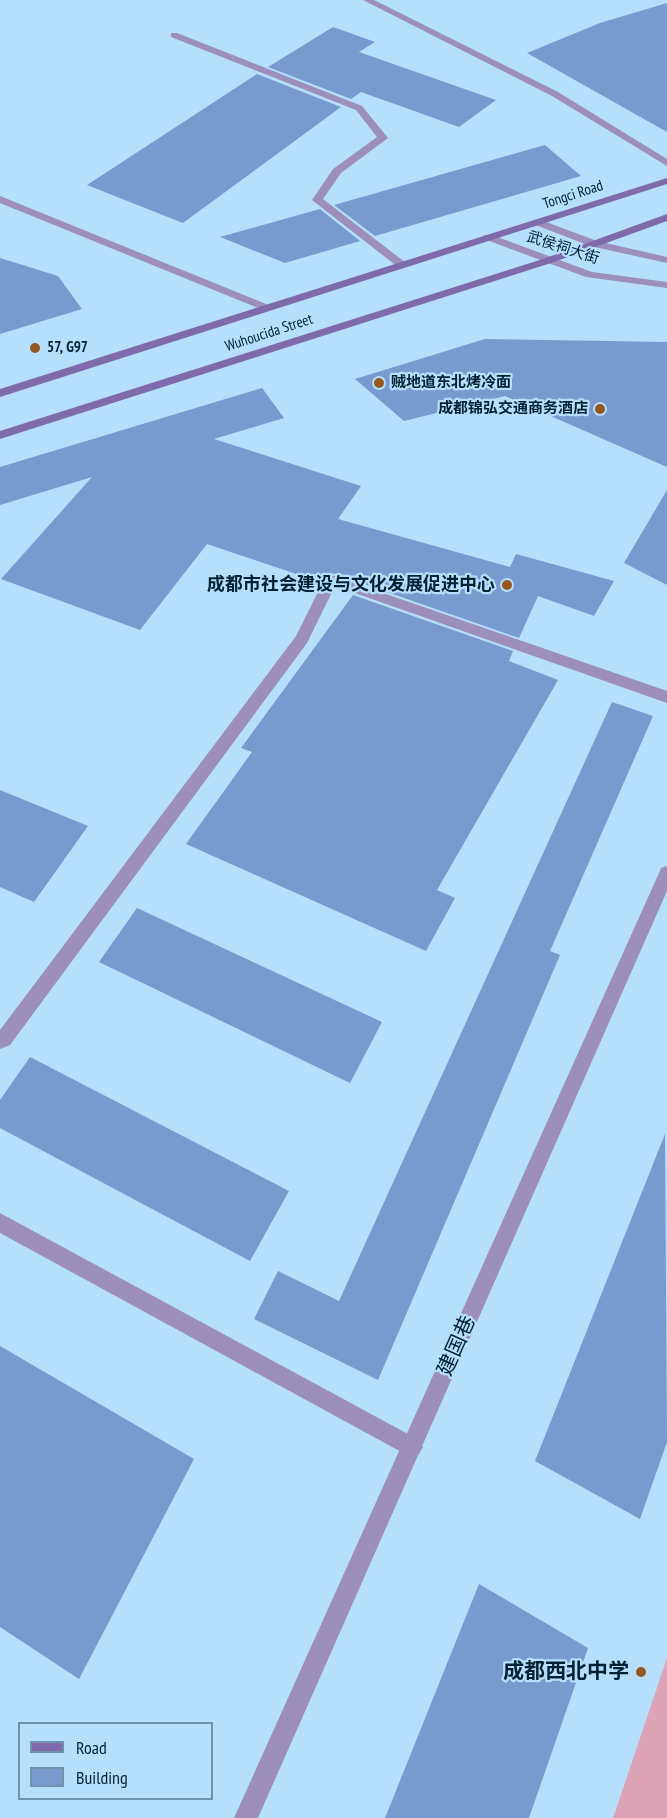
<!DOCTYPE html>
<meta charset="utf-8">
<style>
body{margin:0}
#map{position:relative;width:667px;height:1818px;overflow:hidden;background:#b5dffb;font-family:"PT Sans Narrow",sans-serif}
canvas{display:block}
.legend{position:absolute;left:18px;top:1722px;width:195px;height:78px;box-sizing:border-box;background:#b5dffb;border:2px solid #6e93ab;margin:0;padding:8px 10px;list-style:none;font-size:18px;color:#032133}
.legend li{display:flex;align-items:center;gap:12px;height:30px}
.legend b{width:30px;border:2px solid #6e93ab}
</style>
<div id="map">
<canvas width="667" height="1818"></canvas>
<ul class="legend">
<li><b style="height:8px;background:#7f6aab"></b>Road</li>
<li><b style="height:16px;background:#789acf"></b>Building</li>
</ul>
</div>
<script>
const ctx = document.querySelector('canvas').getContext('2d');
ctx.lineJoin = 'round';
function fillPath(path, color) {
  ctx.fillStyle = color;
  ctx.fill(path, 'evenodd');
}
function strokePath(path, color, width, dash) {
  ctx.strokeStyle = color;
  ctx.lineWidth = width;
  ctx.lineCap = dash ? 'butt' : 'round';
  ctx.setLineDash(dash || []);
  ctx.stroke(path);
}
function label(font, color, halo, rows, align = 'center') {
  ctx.font = font + ' "PT Sans Narrow","Noto Sans SC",sans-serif';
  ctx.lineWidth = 4.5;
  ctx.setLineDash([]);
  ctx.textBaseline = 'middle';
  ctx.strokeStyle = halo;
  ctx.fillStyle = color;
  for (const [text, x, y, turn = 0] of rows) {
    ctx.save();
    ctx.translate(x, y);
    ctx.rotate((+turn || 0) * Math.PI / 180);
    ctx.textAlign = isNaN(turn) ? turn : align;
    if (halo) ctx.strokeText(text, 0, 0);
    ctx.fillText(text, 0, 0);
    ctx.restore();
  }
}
fillPath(new Path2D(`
 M 667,1658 L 667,1818 L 613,1818 Z`), '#dca4b6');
fillPath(new Path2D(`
 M 667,3 L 667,132 L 527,53 L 600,23 Z
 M 333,27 L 375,42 L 359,52 L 496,100 L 459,127 L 361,92 L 351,99 L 268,67 Z
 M 257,74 L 341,107 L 183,223 L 87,185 Z
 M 545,145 L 581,176 L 375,236 L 334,205 Z
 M 320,209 L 360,241 L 285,263 L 220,237 Z
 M 0,258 L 58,276 L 82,309 L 0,334 Z
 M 485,339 L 667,342 L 667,467 L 505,396 L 404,421 L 355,379 Z
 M 262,388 L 284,418 L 214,439 L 361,486 L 338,519 L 510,567 L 516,554 L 614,581 L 594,616 L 538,596 L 519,638 L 332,573 L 320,582 L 207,544 L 140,630 L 1,579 L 92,477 L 0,505 L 0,467 Z
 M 667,490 L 667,585 L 624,563 Z
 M 353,595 L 513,651 L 509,661 L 558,680 L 437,890 L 455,898 L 426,951 L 186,844 L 252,752 L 241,748 Z
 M 612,702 L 653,716 L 550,951 L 560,955 L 378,1380 L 254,1319 L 278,1271 L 339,1301 Z
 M 0,790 L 88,826 L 34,902 L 0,887 Z
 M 137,908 L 382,1022 L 350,1083 L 99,962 Z
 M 30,1057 L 289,1191 L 250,1261 L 0,1128 L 0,1100 Z
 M 665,1134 L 667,1442 L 640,1519 L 535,1461 Z
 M 0,1346 L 194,1459 L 79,1679 L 0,1627 Z
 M 479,1584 L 588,1648 L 529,1818 L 385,1818 Z`), '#789acf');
fillPath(new Path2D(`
 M 363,0 L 374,0 L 558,92 L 667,159 L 667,166 L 552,96 Z
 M 171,33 L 177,33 L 362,106 L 388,138 L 341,173 L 323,199 L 406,263 L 406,267 L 398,267 L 312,200 L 333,169 L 377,137 L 356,110 L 171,37 Z
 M 0,196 L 271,306 L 273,308 L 263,310 L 0,203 Z
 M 0,1213 L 419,1440 L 423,1447 L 419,1454 L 412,1458 L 405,1454 L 0,1233 Z`), '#9c8fbb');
fillPath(new Path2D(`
 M 331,575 L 667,691 L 667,703 L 335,586 L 307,643 L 10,1045 L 0,1049 L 0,1030 L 296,636 L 324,580 Z
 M 667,866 L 667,891 L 258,1818 L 234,1818 L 659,873 L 661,868 Z`), '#9c8fbb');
fillPath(new Path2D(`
 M 533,220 L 541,220 L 597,241 L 667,257 L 667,263 L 590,246 L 533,224 Z
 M 484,235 L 492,235 L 592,272 L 667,282 L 667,288 L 586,277 L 484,239 Z`), '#9c8fbb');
fillPath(new Path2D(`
 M 667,178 L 667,184 L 0,397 L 0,389 Z
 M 667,214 L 667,221 L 551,263 L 0,439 L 0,431 L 543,259 Z`), '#7f6aab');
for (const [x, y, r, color] of [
 [35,348,6,"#97581f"],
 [379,383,6,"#97581f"],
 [600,409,6,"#97581f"],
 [507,585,6,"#97581f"],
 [641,1672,6,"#97581f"]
]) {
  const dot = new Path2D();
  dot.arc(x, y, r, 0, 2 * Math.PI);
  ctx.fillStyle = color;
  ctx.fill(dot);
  strokePath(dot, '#b5dffb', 2);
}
label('15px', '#032133', '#b5dffb', [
 ["Tongci Road",573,195,-18],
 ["武侯祠大街",563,248,18],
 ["Wuhoucida Street",269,333,-18]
]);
label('bold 15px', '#032133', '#b5dffb', [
 ["57, G97",47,348],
 ["贼地道东北烤冷面",391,383],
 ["成都锦弘交通商务酒店",588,409,"right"]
], 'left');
label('bold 18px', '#032133', '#b5dffb', [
 ["成都市社会建设与文化发展促进中心",495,585]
], 'right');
label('21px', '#032133', '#b5dffb', [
 ["建国巷",457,1346,-66]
]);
label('bold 21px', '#032133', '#b5dffb', [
 ["成都西北中学",629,1672]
], 'right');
</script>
